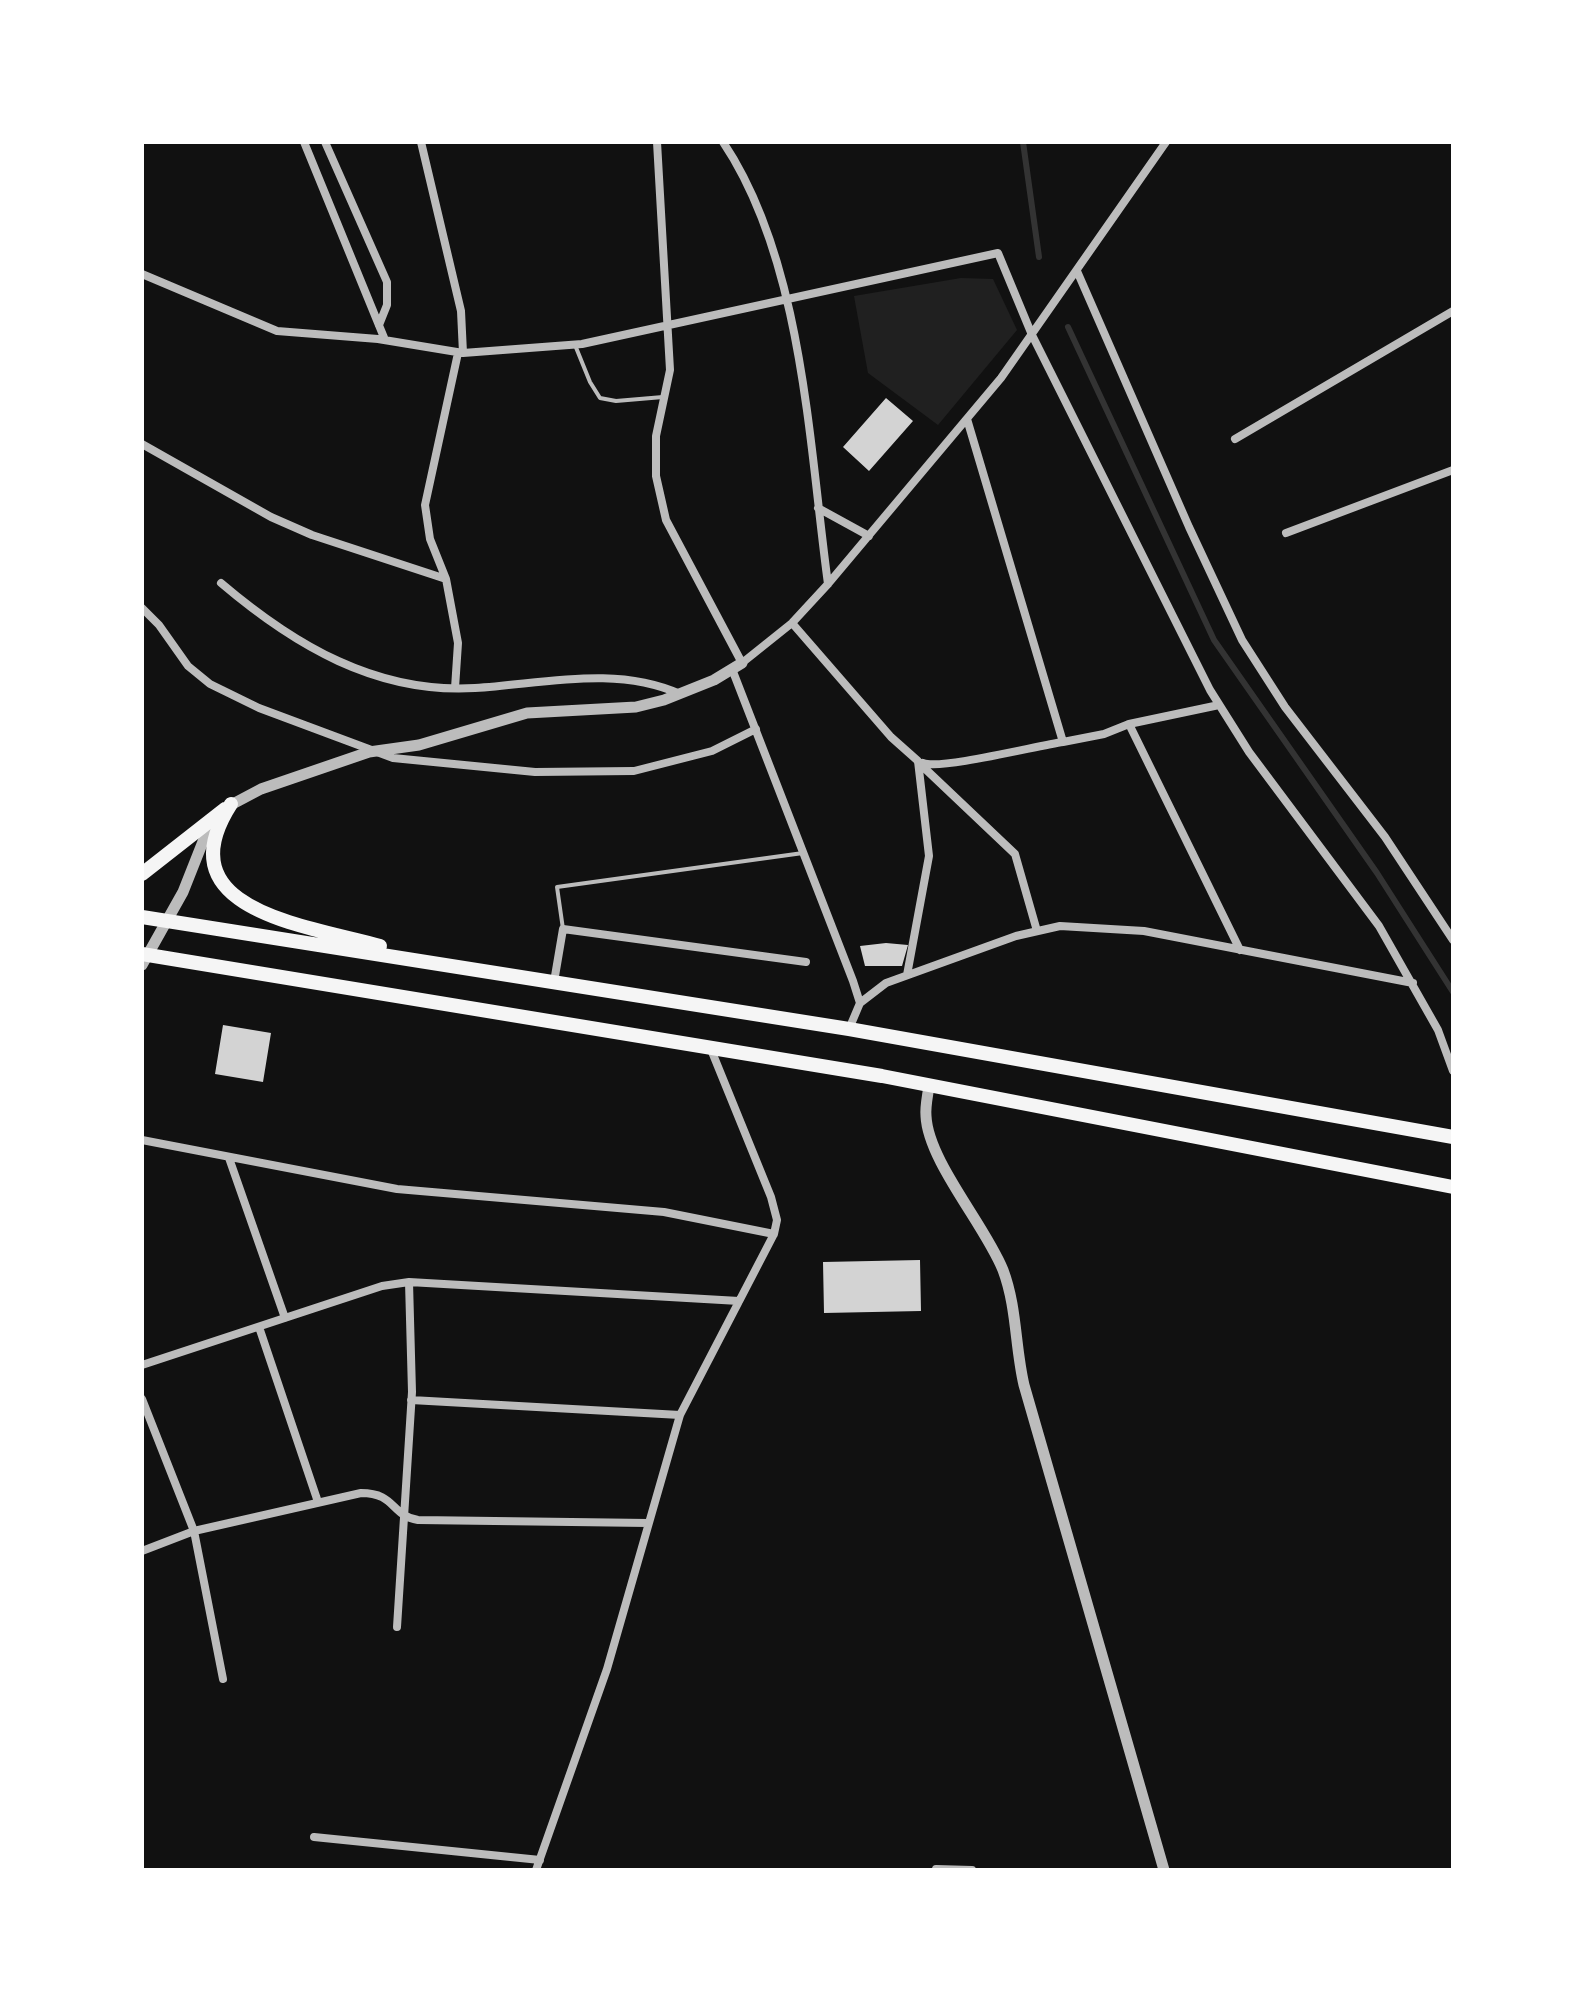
<!DOCTYPE html>
<style>
body{margin:0}
#map{position:relative;width:1595px;height:2012px;overflow:hidden;background:#111;font-family:"Sofia Sans Condensed",sans-serif}
canvas{display:block}
.frame{position:absolute;inset:0;border:144px solid #fff;pointer-events:none}
</style>
<div id="map">
<canvas width="1595" height="2012"></canvas>
<div class="frame"></div>
</div>
<script>
const ctx = document.querySelector('canvas').getContext('2d');
ctx.lineJoin = 'round';
function fillPath(path, color) {
  ctx.fillStyle = color;
  ctx.fill(path, 'evenodd');
}
function strokePath(path, color, width, dash) {
  ctx.strokeStyle = color;
  ctx.lineWidth = width;
  ctx.lineCap = dash ? 'butt' : 'round';
  ctx.setLineDash(dash || []);
  ctx.stroke(path);
}
fillPath(new Path2D(`
 M 961,278 L 993,279 L 1017,330 L 938,425 L 868,373 L 854,296 Z`), '#202020');
strokePath(new Path2D(`
 M 1023,142 L 1039,257
 M 1068,327 L 1214,640 L 1377,873 L 1453,992`), '#333', 6);
fillPath(new Path2D(`
 M 886,398 L 913,421 L 869,471 L 843,447 Z
 M 886,943 L 908,945 L 902,966 L 865,966 L 860,946 Z
 M 223,1025 L 271,1033 L 263,1082 L 215,1074 Z
 M 920,1260 L 921,1311 L 824,1313 L 823,1262 Z`), '#d3d3d3');
strokePath(new Path2D(`
 M 575,345 L 590,382 L 600,398 L 616,401 L 663,397
 M 563,929 L 557,887 L 803,853`), '#bcbcbc', 4);
strokePath(new Path2D(`
 M 304,142 L 385,340
 M 325,142 L 387,282 L 387,305 L 379,325
 M 421,142 L 461,311 L 463,353
 M 657,142 L 670,370 L 656,436 L 656,476 L 666,520 L 742,663 L 792,623 L 828,584 L 1001,378 L 1166,142
 M 723,142 C 803,261 809,445 828,584
 M 1077,271 L 1189,527 L 1242,640 L 1285,707 L 1385,837 L 1453,940
 M 142,274 L 277,331 L 378,339 L 463,353 L 582,344 L 998,253 L 1032,335 L 1210,690 L 1249,752 L 1379,926 L 1438,1030 L 1453,1071
 M 967,419 L 1063,742 L 1104,734 L 1129,724 L 1240,950
 M 1235,439 L 1453,311
 M 142,444 L 271,517 L 312,535 L 446,579 L 430,539 L 425,505 L 458,353
 M 818,508 L 869,536
 M 1286,533 L 1453,470
 M 446,579 L 458,643 L 455,688
 M 221,583 C 294,645 376,694 475,688 C 543,684 615,665 680,694
 M 142,608 L 159,625 L 188,666 L 210,684 L 259,708 L 393,758 L 535,772 L 634,771 L 712,751 L 756,729
 M 792,623 L 891,737 L 918,761 L 929,856 L 907,975
 M 732,669 L 853,981 L 860,1003 L 849,1029
 M 1129,724 L 1219,705
 M 918,762 L 1015,854 L 1037,931
 M 923,763 C 941,770 1036,746 1063,742
 M 554,982 L 563,929 L 806,962
 M 860,1003 L 886,983 L 1016,936 L 1060,926 L 1144,931 L 1413,983
 M 142,1140 L 397,1189 L 664,1212 L 774,1234
 M 229,1158 L 285,1318
 M 259,1327 L 318,1502
 M 142,1365 L 382,1286 L 409,1282 L 739,1301
 M 142,1399 L 194,1531 L 223,1679
 M 411,1400 L 680,1415
 M 142,1551 L 194,1531 L 361,1493 C 396,1493 390,1515 418,1520 L 648,1523
 M 397,1627 L 412,1392 L 409,1282
 M 314,1837 L 540,1860
 M 936,1869 L 972,1870
 M 536,1870 L 607,1669 L 680,1415 L 774,1234 L 777,1220 L 771,1197 L 710,1047`), '#bcbcbc', 8);
strokePath(new Path2D(`
 M 227,807 L 261,789 L 369,752 L 419,745 L 527,713 L 636,707 L 664,700 L 714,680 L 742,663
 M 142,965 L 183,892 L 204,839 L 216,820
 M 929,1085 C 928,1095 925,1106 926,1116 C 928,1161 985,1225 1003,1270 C 1017,1307 1015,1347 1024,1385 L 1164,1870`), '#bcbcbc', 11);
strokePath(new Path2D(`
 M 231,804 C 162,911 310,926 380,946
 M 142,874 L 225,809
 M 142,917 L 849,1029 L 1453,1137
 M 142,954 L 882,1076 L 1453,1187`), '#f5f5f5', 14);
</script>
